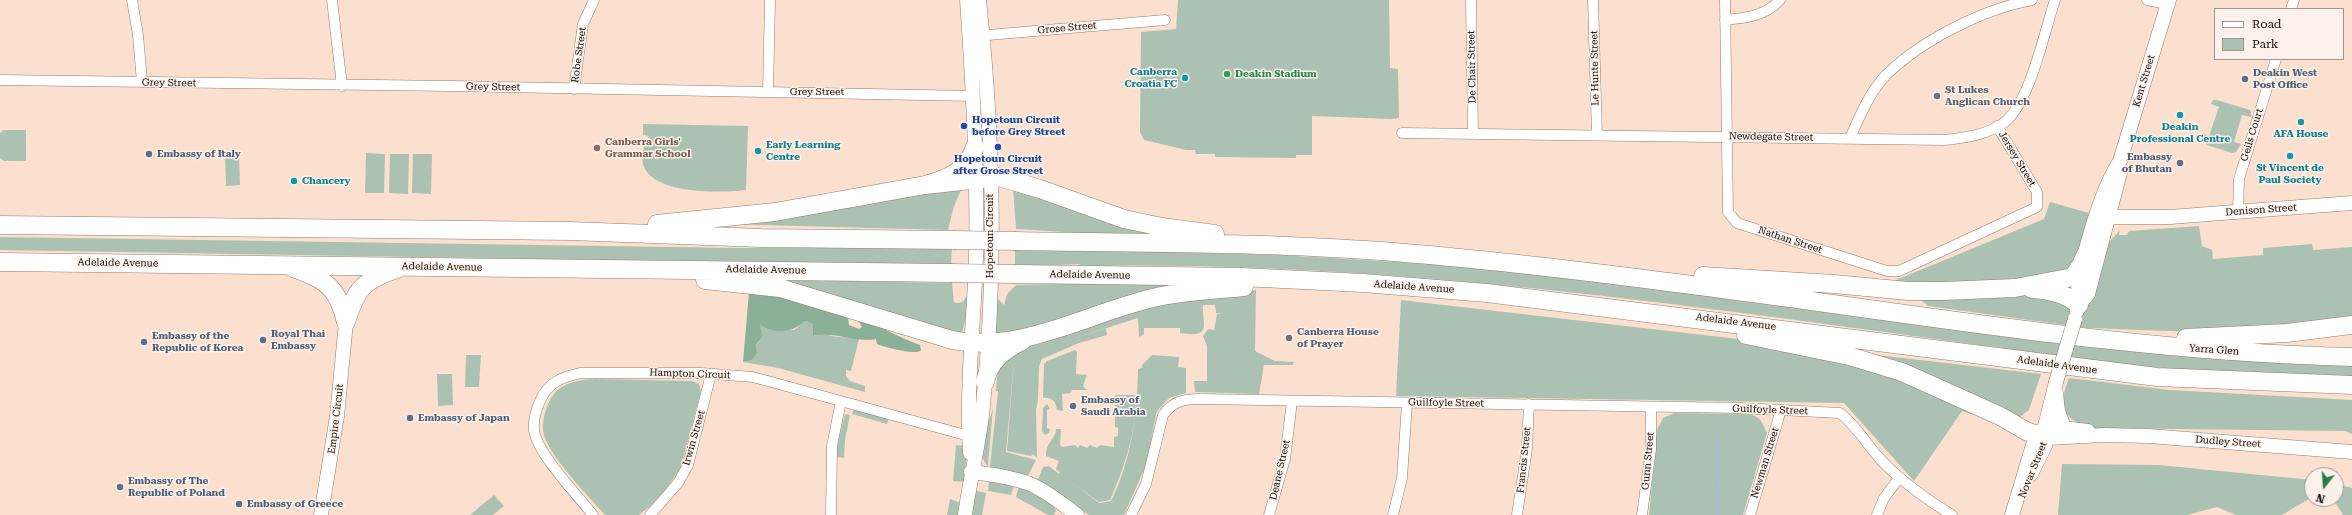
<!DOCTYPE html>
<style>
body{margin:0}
#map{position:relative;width:2352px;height:515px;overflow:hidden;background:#fbe0d0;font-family:"Roboto Serif",serif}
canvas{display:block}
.legend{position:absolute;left:2214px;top:8px;width:130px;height:52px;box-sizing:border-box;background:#fcf1ea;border:1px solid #a09690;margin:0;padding:5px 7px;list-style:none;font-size:12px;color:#160d08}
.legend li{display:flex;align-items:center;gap:8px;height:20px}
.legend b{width:20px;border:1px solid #a09690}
.north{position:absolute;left:2304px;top:467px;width:40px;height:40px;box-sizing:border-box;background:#fcf1ea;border:1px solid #a09690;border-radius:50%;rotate:197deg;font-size:11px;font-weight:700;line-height:16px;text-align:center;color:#160d08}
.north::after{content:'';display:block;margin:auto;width:14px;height:18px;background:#277d50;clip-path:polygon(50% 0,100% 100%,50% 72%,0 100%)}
</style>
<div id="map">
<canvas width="2352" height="515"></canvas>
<ul class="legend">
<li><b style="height:5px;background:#fff"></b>Road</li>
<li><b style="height:11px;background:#abc2b2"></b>Park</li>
</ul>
<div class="north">N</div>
</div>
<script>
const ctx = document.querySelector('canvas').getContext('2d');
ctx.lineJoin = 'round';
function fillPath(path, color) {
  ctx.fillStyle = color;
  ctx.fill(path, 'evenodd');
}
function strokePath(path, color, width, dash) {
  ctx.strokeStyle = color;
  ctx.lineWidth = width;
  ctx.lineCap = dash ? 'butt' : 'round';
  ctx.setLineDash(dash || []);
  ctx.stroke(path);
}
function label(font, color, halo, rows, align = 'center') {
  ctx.font = font + ' "Roboto Serif",serif';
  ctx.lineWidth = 3;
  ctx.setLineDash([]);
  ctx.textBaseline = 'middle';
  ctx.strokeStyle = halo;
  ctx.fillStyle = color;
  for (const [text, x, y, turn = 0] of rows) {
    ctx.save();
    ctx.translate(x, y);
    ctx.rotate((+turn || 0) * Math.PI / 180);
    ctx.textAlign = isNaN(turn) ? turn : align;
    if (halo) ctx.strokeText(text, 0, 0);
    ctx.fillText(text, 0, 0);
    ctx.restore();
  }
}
fillPath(new Path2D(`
 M 1178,0 L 1389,0 L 1390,68 L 1398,69 L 1399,118 L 1391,119 L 1312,116 L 1312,155 L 1296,155 L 1296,158 L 1215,157 L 1215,154 L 1196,154 L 1195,150 L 1186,150 L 1144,140 L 1140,132 L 1141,32 L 1176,29 Z
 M 2213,100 L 2217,100 L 2250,110 L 2251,112 L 2251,117 L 2242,115 L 2234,142 L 2241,144 L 2236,152 L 2232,153 L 2207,145 L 2202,138 L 2203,134 L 2209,136 L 2219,107 L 2211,104 Z
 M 643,124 L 748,126 L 746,190 C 713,194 616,195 649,136 L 643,135 Z
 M 4,130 L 26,130 L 26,161 L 4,161 L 0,158 L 0,133 Z
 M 366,153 L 385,154 L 384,193 L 365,193 Z
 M 390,154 L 409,154 L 408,194 L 389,193 Z
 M 413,154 L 432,154 L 431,194 L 412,193 Z
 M 225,155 L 239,155 L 240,185 L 226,186 Z
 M 962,188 L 954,206 L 948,230 L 721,224 Z
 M 1013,188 L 1186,234 L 1145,237 L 1016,229 Z
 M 2050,202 L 2089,213 L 2083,233 L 2109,242 L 2120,230 L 2119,235 L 2127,235 L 2129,231 L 2199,226 L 2202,246 L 2212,250 L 2213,259 L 2263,255 L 2263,248 L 2312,244 L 2313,250 L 2352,247 L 2352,317 L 2280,328 L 2198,332 L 2087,328 L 1928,306 L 1896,280 L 2044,219 Z
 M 0,237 L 739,248 L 952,247 L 951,266 L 0,250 Z
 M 1015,248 L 1281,255 L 1432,264 L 1595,281 L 2076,346 L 2217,359 L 2352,365 L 2352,378 L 2201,372 L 2124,364 C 1777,320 1430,259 1079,266 L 1079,264 L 1015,267 Z
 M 753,279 L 952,283 L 954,302 C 963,306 967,297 969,290 L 969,305 L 962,334 Z
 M 1088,283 L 1183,285 L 995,337 L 996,293 L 998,299 L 1004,305 L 1007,294 L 1016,285 Z
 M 1256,290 L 1255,351 L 1275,361 L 1294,362 L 1293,365 L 1264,365 L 1259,394 L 1195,392 L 1194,381 L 1207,381 L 1207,346 L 1203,336 L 1208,329 L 1214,330 L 1217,314 L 1223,314 L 1216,313 L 1215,305 L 1203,305 C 1202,326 1213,338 1180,333 L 1180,328 L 1144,328 L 1144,334 L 1139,337 L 1138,318 L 1054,345 L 1106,328 L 1107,335 L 1079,343 L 1042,359 L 1039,366 L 1038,401 L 1036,409 L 1037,458 L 1033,454 L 1031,456 L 1007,451 L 1014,359 L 1006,452 L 1036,460 L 1028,476 L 990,467 L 998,391 L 996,391 L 998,367 L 1014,350 L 1097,320 L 1189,298 L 1194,301 L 1208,295 Z
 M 1401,300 L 2041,374 L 2029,410 L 2008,426 L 1962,411 L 1914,481 L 1844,403 L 1396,396 Z
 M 806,321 L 813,324 L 814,336 C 827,333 828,336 839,337 C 847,338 852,336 859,339 L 851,371 L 846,370 L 846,376 L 850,381 L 865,386 L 865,392 L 778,368 L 743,362 L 752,360 L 757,353 L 756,345 L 759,342 L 760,324 L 794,330 Z
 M 1075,350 L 1077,352 L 1076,374 L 1087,375 L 1083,386 L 1087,390 L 1072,390 L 1071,393 L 1062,394 L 1063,411 L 1057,410 C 1056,402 1052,397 1043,398 L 1044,364 L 1047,361 Z
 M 466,355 L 481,355 L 479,387 L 465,387 Z
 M 1152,355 L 1179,357 L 1178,367 L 1186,368 L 1186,393 L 1169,398 L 1157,411 L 1146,465 L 1124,515 L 1089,515 L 1038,480 L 1043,467 L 1049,466 L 1059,474 L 1060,473 L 1056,469 L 1059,461 L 1046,456 C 1046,441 1055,441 1056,429 L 1061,429 L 1060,445 L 1062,447 L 1075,445 L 1078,448 L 1080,445 L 1087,448 L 1090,445 L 1097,448 L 1100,445 L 1114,447 L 1114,437 L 1118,436 L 1118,428 L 1115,427 L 1115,395 L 1136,395 C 1136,433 1125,466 1110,500 L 1099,502 L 1074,484 L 1099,503 L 1111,501 C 1132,458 1137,416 1138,369 L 1142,368 L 1142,365 Z
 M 437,374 L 452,374 L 453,405 L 438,406 Z
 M 2069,378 L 2170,390 L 2352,400 L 2352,434 L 2345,431 L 2091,428 C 2061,419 2058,405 2069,378 Z
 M 595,379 L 693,381 L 699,384 L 701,391 L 681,467 L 669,485 L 658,500 L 639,515 L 605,515 C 588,495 551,459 544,435 C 541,423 545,410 550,400 C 559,383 577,380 595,379 Z
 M 1047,404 L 1050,409 L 1047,410 L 1047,428 L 1050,429 L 1049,433 L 1045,435 L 1042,431 L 1043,408 Z
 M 993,407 L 988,465 L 988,466 C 974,454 990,422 993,407 Z
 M 854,409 L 889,418 L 887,424 L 852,414 Z
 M 1674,413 L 1751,414 L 1760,419 L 1767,433 L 1743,515 L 1649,515 L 1657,430 L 1663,418 Z
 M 845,414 L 850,415 L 845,440 L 844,458 L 837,457 L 837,447 Z
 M 956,445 L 965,446 L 967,455 L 964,482 L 953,481 Z
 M 2062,464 L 2159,465 L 2312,480 L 2312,497 L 2282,515 L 2236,515 L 2217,507 L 2187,515 L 2058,515 Z
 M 989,481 L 1014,485 L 1011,495 L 988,491 Z
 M 2336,484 L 2352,488 L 2352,515 L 2343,515 L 2333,499 L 2336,499 Z
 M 1019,486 C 1030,491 1052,498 1056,511 L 1054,515 L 1048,515 L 1016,497 Z
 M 976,491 L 986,493 L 982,515 L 971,515 Z
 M 494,495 L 504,506 L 493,515 L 470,515 Z
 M 950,499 L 961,503 L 959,515 L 947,515 Z`), '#abc2b2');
fillPath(new Path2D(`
 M 749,292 L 781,296 L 848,317 L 849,325 L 859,329 L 862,327 L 859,322 L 863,319 C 882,327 900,338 920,345 L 921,350 C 918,356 883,347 877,344 L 876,339 C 855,343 835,331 813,336 L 813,324 L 806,321 C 792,332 776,335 760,325 L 762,337 L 756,345 L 757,353 L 752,360 L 743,362 Z`), '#8ab097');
strokePath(new Path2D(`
 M 1717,515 L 1718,439`), '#a5badd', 2.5);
const street = new Path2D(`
 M 132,0 L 138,35 L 142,82
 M 332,0 L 342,86
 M 1471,0 L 1473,134
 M 1593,0 L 1597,135
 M 1725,0 L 1728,212 L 1737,223 L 1887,271 L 1899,271 L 2037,207 L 2037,192 L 1997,126
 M 2147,0 L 2167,4
 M 2291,9 L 2294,0
 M 1725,20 C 1745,18 1766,16 1780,0
 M 976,36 L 1165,20
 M 0,80 L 451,86 L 973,96
 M 574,89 L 583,24 L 594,0
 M 768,92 L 770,0
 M 1402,133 L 1944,140 C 1964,138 1988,135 2005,122 C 2031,100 2044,32 2055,0
 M 1850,138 C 1860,116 1869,93 1886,75 C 1922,40 1983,9 2032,0
 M 2238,212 L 2239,179 L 2276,59
 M 593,515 C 578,496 536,452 534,430 C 533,420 536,410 540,401 C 548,382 562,377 581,373 L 701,373 L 753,377 L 969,436
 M 650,515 L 678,483 L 688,465 L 711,374
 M 831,515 L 832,446 L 841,401
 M 1131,515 L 1146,484 L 1163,415 C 1173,401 1184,399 1200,399 L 1740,408 L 1840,413 C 1857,426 1866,444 1881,460 C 1902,482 1926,499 1952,515
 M 1269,515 L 1285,459 L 1292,401
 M 1393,515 L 1402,478 L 1407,403
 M 1517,515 L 1527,449 L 1529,404
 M 1642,515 L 1651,449 L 1651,408
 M 1750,515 L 1781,410
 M 1877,515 L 1884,498 L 1899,478`);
const secondary = new Path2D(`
 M 967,0 C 973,85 978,171 976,257 C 974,322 966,388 970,453
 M 2094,232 L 2100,223 L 2110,217 L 2170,217 L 2352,203
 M 2079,305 L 2088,294 L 2120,173
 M 2077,311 C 2079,303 2077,297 2078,290 C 2082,255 2101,190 2120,161 L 2169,0
 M 2056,393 L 2058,411 L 2064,427
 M 2045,426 L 2088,431
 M 2037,435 L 2049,438 L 2103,435 L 2149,436 L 2352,452
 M 971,472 C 990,474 1011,477 1030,484 C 1047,491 1062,504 1077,515
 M 2031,474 L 2045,446 L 2045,430
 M 321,515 L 337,416 L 346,322
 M 965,515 C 970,478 980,442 983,405 C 997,272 993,132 979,0
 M 2012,515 L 2033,445 L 2045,426 L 2056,382`);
const highway = new Path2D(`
 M 925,185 L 999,177 L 1040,189 L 1124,219 L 1162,227 L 1215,234
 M 657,224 L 775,212 L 925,185 C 948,179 967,171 975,147
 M 0,225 L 570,231 L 761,238 L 954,240
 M 1016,241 C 1132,243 1250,242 1366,250 C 1467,257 1568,269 1668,282 C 1896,310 2122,352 2352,357
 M 0,262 L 951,273
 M 293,268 C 326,279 338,288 346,322
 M 1015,274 L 1242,277 L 1363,283 L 1487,293 L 2157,377 L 2352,385
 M 1703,276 L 1834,284 L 1908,291 L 1943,291 L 2015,288 L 2073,277 L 2081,265 L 2086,254
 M 705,280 L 780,288 L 952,340 C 1020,354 1088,313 1153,298 C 1182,291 1214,290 1244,287
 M 2032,289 C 2049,290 2066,293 2079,305
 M 346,322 C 356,289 363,280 397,269
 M 1746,335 L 1849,356 L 1902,372 L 2000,416 L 2026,431 L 2037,435
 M 2186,338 L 2287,333 L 2352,325
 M 985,382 C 989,361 1004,350 1022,341`);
strokePath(street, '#937b6c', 11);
strokePath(secondary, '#937b6c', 15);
strokePath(highway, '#937b6c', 19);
strokePath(street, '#fff', 10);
strokePath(secondary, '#fff', 14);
strokePath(highway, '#fff', 18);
const secondaryBridge = new Path2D(`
 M 2056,382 L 2075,319`);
const highwayBridge = new Path2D(`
 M 954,240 L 1016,241
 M 951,273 L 1015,274`);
strokePath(secondaryBridge, '#937b6c', 15, []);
strokePath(highwayBridge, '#937b6c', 19, []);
strokePath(secondaryBridge, '#fff', 14);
strokePath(highwayBridge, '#fff', 18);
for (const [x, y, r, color] of [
 [1227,74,4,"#2e9e5b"],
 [1185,78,4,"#0f9aa8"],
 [2245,79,4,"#5c6f8a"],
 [1937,96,4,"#6b7280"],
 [2180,115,4,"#0f9aa8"],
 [2301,122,4,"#0f9aa8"],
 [964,126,4,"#1a4fb4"],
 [998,147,4,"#1a4fb4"],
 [597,148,4,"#8d6e63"],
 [758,151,4,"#0f9aa8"],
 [149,154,4,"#5c6f8a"],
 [2290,156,4,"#0f9aa8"],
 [2180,163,4,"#5c6f8a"],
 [294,181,4,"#0f9aa8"],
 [1289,338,4,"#6b7280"],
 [263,340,4,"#5c6f8a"],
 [144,342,4,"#5c6f8a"],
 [1073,406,4,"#5c6f8a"],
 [410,418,4,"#5c6f8a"],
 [120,487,4,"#5c6f8a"],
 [239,504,4,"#5c6f8a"]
]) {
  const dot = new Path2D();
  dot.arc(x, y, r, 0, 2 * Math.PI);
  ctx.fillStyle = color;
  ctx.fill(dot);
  strokePath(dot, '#fcf1ea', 1.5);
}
label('10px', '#160d08', '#fcf1ea', [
 ["Grose Street",1067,28,-5],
 ["Robe Street",579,55,-82],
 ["De Chair Street",1472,67,-91],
 ["Le Hunte Street",1595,68,-91],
 ["Kent Street",2144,81,-73],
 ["Grey Street",169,83,1],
 ["Grey Street",493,87,1],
 ["Grey Street",817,92],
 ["Geils Court",2252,135,-73],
 ["Newdegate Street",1771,137,1],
 ["Jersey Street",2017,159,59],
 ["Denison Street",2261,210,-4],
 ["Hopetoun Circuit",990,236,-90],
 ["Nathan Street",1790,240,18],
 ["Adelaide Avenue",118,263,1],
 ["Adelaide Avenue",442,267,1],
 ["Adelaide Avenue",766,270,1],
 ["Adelaide Avenue",1090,275,1],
 ["Adelaide Avenue",1414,287,4],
 ["Adelaide Avenue",1736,322,7],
 ["Yarra Glen",2214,350,4],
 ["Adelaide Avenue",2057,365,8],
 ["Hampton Circuit",690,374,2],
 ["Guilfoyle Street",1446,403,1],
 ["Guilfoyle Street",1770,410,2],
 ["Empire Circuit",336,419,-83],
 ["Irwin Street",694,438,-74],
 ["Dudley Street",2228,442,4],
 ["Francis Street",1524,460,-84],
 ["Gunn Street",1648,461,-85],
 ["Newman Street",1765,463,-73],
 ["Deane Street",1280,470,-77],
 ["Novar Street",2033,470,-68]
]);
label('bold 10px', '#0d838f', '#fcf1ea', [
 ["Canberra",1177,72,"right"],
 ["Croatia FC",1177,84,"right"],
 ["Deakin",2180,127],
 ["Professional Centre",2180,139],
 ["AFA House",2301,134],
 ["Early Learning",766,145,"left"],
 ["Centre",766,157,"left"],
 ["St Vincent de",2290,168],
 ["Paul Society",2290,180],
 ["Chancery",302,181,"left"]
]);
label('bold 10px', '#4e5e75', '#fcf1ea', [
 ["Deakin West",2253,73],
 ["Post Office",2253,85],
 ["Embassy of Italy",157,154],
 ["Embassy",2172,157,"right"],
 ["of Bhutan",2172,169,"right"],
 ["Royal Thai",271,334],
 ["Embassy",271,346],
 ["Embassy of the",152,336],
 ["Republic of Korea",152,348],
 ["Embassy of",1081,400],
 ["Saudi Arabia",1081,412],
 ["Embassy of Japan",418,418],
 ["Embassy of The",128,481],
 ["Republic of Poland",128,493],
 ["Embassy of Greece",247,504]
], 'left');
label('bold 10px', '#27864d', '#fcf1ea', [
 ["Deakin Stadium",1235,74]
], 'left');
label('bold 10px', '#5b616d', '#fcf1ea', [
 ["St Lukes",1945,90],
 ["Anglican Church",1945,102],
 ["Canberra House",1297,332],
 ["of Prayer",1297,344]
], 'left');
label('bold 10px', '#164399', '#fcf1ea', [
 ["Hopetoun Circuit",972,120],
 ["before Grey Street",972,132],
 ["Hopetoun Circuit",998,159,"center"],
 ["after Grose Street",998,171,"center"]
], 'left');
label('bold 10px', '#785e54', '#fcf1ea', [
 ["Canberra Girls'",605,142],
 ["Grammar School",605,154]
], 'left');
</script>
